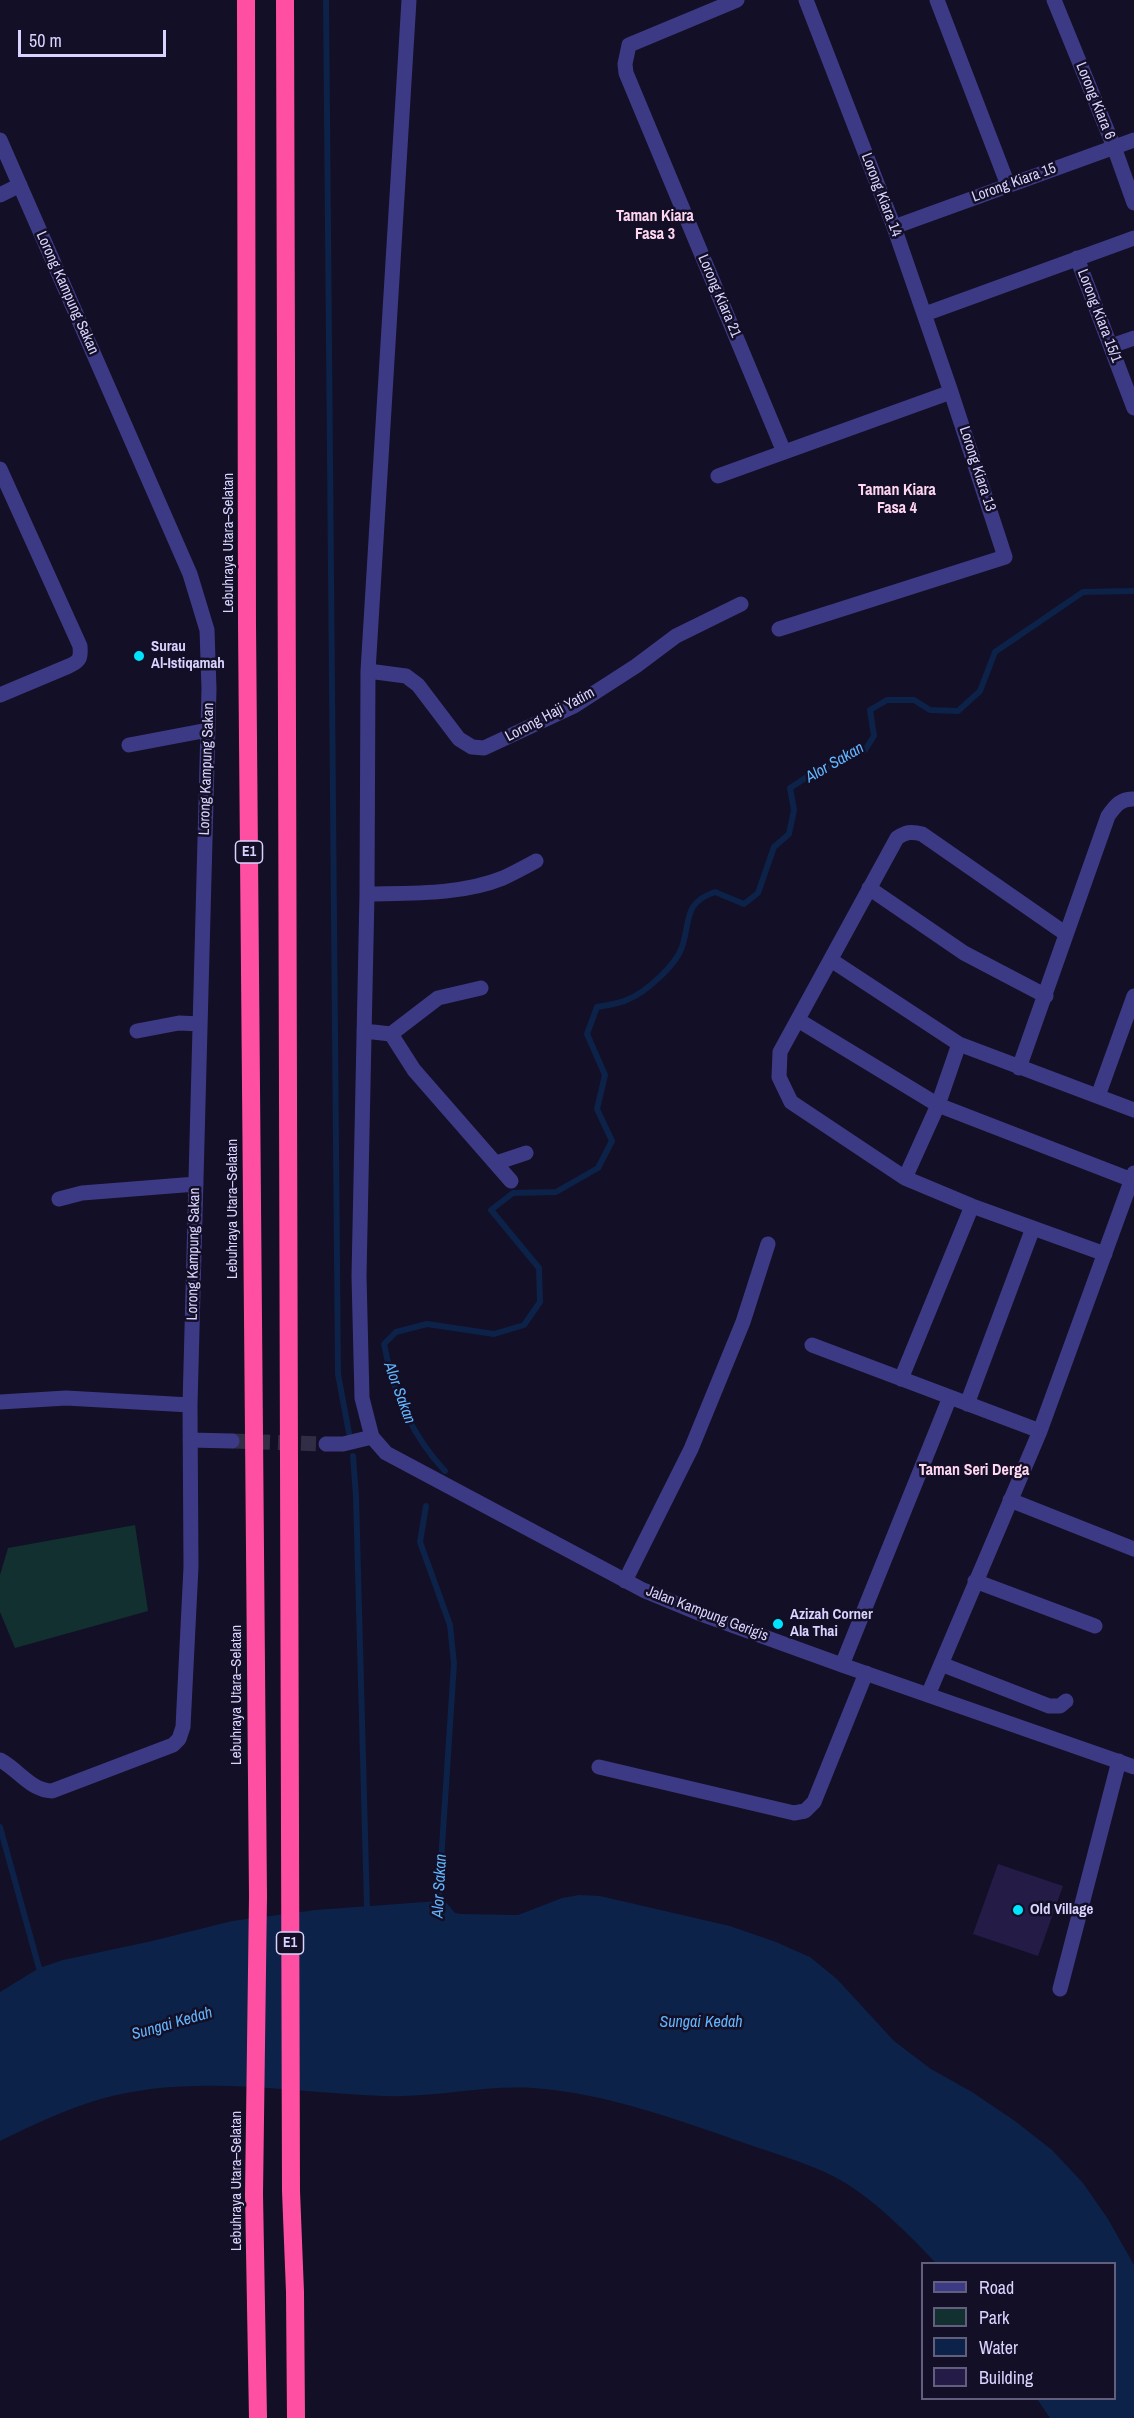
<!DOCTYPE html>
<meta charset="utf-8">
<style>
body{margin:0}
#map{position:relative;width:1134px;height:2418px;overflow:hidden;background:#130f26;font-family:"Archivo Narrow",sans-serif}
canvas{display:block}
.legend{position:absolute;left:921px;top:2262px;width:195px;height:138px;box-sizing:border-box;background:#130f26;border:2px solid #625e7d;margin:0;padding:8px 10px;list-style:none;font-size:18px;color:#d9d4ff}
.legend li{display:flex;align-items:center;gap:12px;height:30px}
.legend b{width:30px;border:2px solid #625e7d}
.scale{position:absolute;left:18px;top:30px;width:148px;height:27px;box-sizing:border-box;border:3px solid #d9d4ff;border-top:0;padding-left:8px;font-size:18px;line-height:21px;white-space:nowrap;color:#d9d4ff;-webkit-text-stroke:4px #130f26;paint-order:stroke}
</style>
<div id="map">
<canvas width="1134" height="2418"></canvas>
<ul class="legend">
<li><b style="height:8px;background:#3d3a85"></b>Road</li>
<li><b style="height:16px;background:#12302f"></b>Park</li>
<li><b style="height:16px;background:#0c2248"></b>Water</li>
<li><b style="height:16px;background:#241b47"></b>Building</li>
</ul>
<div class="scale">50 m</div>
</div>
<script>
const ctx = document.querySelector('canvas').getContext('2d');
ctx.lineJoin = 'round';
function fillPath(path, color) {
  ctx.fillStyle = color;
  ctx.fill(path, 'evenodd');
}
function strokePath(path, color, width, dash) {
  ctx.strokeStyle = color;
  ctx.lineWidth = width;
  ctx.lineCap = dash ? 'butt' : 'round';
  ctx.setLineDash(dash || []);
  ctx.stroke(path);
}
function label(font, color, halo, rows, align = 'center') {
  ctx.font = font + ' "Archivo Narrow",sans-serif';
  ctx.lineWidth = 5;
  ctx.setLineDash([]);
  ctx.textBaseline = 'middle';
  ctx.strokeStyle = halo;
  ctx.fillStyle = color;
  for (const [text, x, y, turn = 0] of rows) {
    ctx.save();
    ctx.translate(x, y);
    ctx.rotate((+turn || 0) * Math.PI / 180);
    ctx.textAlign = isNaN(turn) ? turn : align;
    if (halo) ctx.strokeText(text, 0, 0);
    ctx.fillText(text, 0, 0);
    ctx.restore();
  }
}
fillPath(new Path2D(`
 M 135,1525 L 148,1611 L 15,1648 L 0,1612 L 0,1575 L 8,1548 Z`), '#12302f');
fillPath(new Path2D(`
 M 579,1895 L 600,1896 L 730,1926 L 776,1942 L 810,1957 L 837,1979 L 894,2041 L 931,2069 L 972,2092 L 1015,2121 L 1052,2150 L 1083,2183 L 1108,2219 L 1134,2265 L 1134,2418 L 1050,2418 L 1037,2399 L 1114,2398 L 1114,2264 L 936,2263 C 909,2235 880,2205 847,2184 C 818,2166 782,2156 750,2145 C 681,2121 607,2093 533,2088 C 484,2085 434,2098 384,2096 C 291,2093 193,2073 101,2099 C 66,2109 33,2125 0,2141 L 0,1992 L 39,1968 L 63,1960 L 152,1941 L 232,1921 L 315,1910 L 438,1901 L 446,1902 L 455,1913 L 461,1914 L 518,1915 L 562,1898 Z`), '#0c2248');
strokePath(new Path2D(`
 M 326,0 L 338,1374 L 349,1433
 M 353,1456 L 356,1496 L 367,1908 L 365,1914
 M 445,1471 C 411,1435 393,1392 384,1344 L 396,1332 L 427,1324 L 494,1334 L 524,1325 L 540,1302 L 539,1268 L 491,1210 L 513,1193 L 556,1192 L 598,1168 L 612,1141 L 597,1109 L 605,1075 L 587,1034 L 597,1007 C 607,1005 619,1004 629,999 C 646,992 676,965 682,947 C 691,920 683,903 715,892 L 744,904 L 758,893 L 774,847 L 789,834 L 794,810 L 790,788 L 810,775 L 865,750 L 874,736 L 870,710 L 887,700 L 914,700 L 930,710 L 958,711 L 980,691 L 995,652 L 1083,592 L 1134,591
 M 426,1506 L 420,1542 L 450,1625 L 454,1664 L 438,1907
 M 0,1827 L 39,1968`), '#0c2248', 6);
fillPath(new Path2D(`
 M 998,1864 L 1063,1886 L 1038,1956 L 973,1934 Z`), '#241b47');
strokePath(new Path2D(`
 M 232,1441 L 326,1444`), '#312d47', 15, [15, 8]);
strokePath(new Path2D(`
 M 409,0 L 368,671 L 367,894 L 359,1276 L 362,1398 L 372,1437 L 386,1453 L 643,1590 L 701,1614 L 842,1665 L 1134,1767
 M 737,0 L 629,45 L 625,64 L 626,73 L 784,452
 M 806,0 L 894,227 L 951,392
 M 937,0 L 1008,185
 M 1054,0 L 1114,147 L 1134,203
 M 0,140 L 190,574 L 207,630 L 209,689 L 190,1405 L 191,1567 L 183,1727 L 179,1739 L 173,1745 L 52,1791 C 30,1790 19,1770 0,1760
 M 0,195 L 20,185
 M 894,227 L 1134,140
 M 1077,258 L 1134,408
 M 925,314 L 1134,238
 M 1111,346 L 1134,338
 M 0,469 L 80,646 C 81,658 80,661 69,666 L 0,695
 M 718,476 L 951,392 L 1005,557 L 779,629
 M 368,671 L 406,676 L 418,685 L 459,739 L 472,747 L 484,748 L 574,706 L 636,666 L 676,636 L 741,604
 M 129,745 L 208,730
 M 869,888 L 964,953 L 1046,996
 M 367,894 C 411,893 461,895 503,878 C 514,873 525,867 536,861
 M 1066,934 L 922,834 C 911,831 906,832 897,838 L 780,1052 L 779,1077 L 791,1102 L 905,1178 L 972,1206 L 1105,1254
 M 831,960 L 959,1044 L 1134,1110
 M 798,1020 L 938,1105 L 1132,1180
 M 137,1031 L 179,1023 L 200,1024
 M 364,1031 L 391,1034 L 414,1070 L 511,1181
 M 391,1034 L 438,998 L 481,988
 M 1019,1068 L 1108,816 C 1115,806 1121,798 1134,799
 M 1098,1096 L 1134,996
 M 496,1163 L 526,1153
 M 905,1178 L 938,1105 L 959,1044
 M 59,1199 L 82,1193 L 196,1184
 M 812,1345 L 1040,1431
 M 901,1379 L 972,1206
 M 0,1402 L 66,1398 L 190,1405
 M 967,1404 L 1033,1228
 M 190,1440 L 232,1441
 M 326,1444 L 343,1444 L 372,1437
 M 1010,1500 L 1134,1549
 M 625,1581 L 691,1449 L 743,1322 L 768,1244
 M 975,1581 L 1095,1626
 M 941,1664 L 1049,1706 L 1060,1706 L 1066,1701
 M 842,1665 L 950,1397
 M 928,1695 L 1040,1431 L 1134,1173
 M 599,1767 L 794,1813 L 805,1811 L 814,1802 L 866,1673
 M 1060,1989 L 1119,1761`), '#3d3a85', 15);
strokePath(new Path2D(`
 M 246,0 L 247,624 L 258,1896 L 254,2194 L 258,2418
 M 285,0 L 291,2191 L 295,2292 L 296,2418`), '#ff4fa3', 18);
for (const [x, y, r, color] of [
 [139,656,6,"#00e5ff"],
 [778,1624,6,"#00e5ff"],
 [1018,1910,6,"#00e5ff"]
]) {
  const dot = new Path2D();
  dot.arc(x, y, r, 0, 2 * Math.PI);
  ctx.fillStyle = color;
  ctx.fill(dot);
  strokePath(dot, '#130f26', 2);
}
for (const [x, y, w] of [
 [249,852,27],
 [290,1943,27]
]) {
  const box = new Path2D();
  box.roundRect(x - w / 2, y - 11, w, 22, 4.5);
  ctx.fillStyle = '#130f26';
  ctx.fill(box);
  strokePath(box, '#d9d4ff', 1.5);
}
label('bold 14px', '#d9d4ff', null, [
 ["E1",249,852],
 ["E1",290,1943]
]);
label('15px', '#d9d4ff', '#130f26', [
 ["Lorong Kiara 6",1095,101,68],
 ["Lorong Kiara 15",1014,183,-20],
 ["Lorong Kiara 14",881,195,69],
 ["Lorong Kampung Sakan",67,293,66],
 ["Lorong Kiara 21",719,296,67],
 ["Lorong Kiara 15/1",1099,316,69],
 ["Lorong Kiara 13",977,469,72],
 ["Lebuhraya Utara–Selatan",229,543,-90],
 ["Lorong Haji Yatim",550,715,-28],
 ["Lorong Kampung Sakan",207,769,-88],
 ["Lebuhraya Utara–Selatan",233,1209,-90],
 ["Lorong Kampung Sakan",194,1254,-89],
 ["Jalan Kampung Gerigis",707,1614,21],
 ["Lebuhraya Utara–Selatan",237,1695,-90],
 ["Lebuhraya Utara–Selatan",237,2181,-90]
]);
label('bold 15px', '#d9d4ff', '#130f26', [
 ["Surau",151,647],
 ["Al-Istiqamah",151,664],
 ["Azizah Corner",790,1615],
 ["Ala Thai",790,1632],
 ["Old Village",1030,1910]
], 'left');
label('bold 16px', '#ffd6f0', '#130f26', [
 ["Taman Kiara",655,217],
 ["Fasa 3",655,235],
 ["Taman Kiara",897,491],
 ["Fasa 4",897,509],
 ["Taman Seri Derga",974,1471]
]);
label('italic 16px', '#62b6ff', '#130f26', [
 ["Alor Sakan",835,763,-30],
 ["Alor Sakan",399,1393,70],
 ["Alor Sakan",440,1886,-87],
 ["Sungai Kedah",701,2023],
 ["Sungai Kedah",172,2024,-16]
]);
</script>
